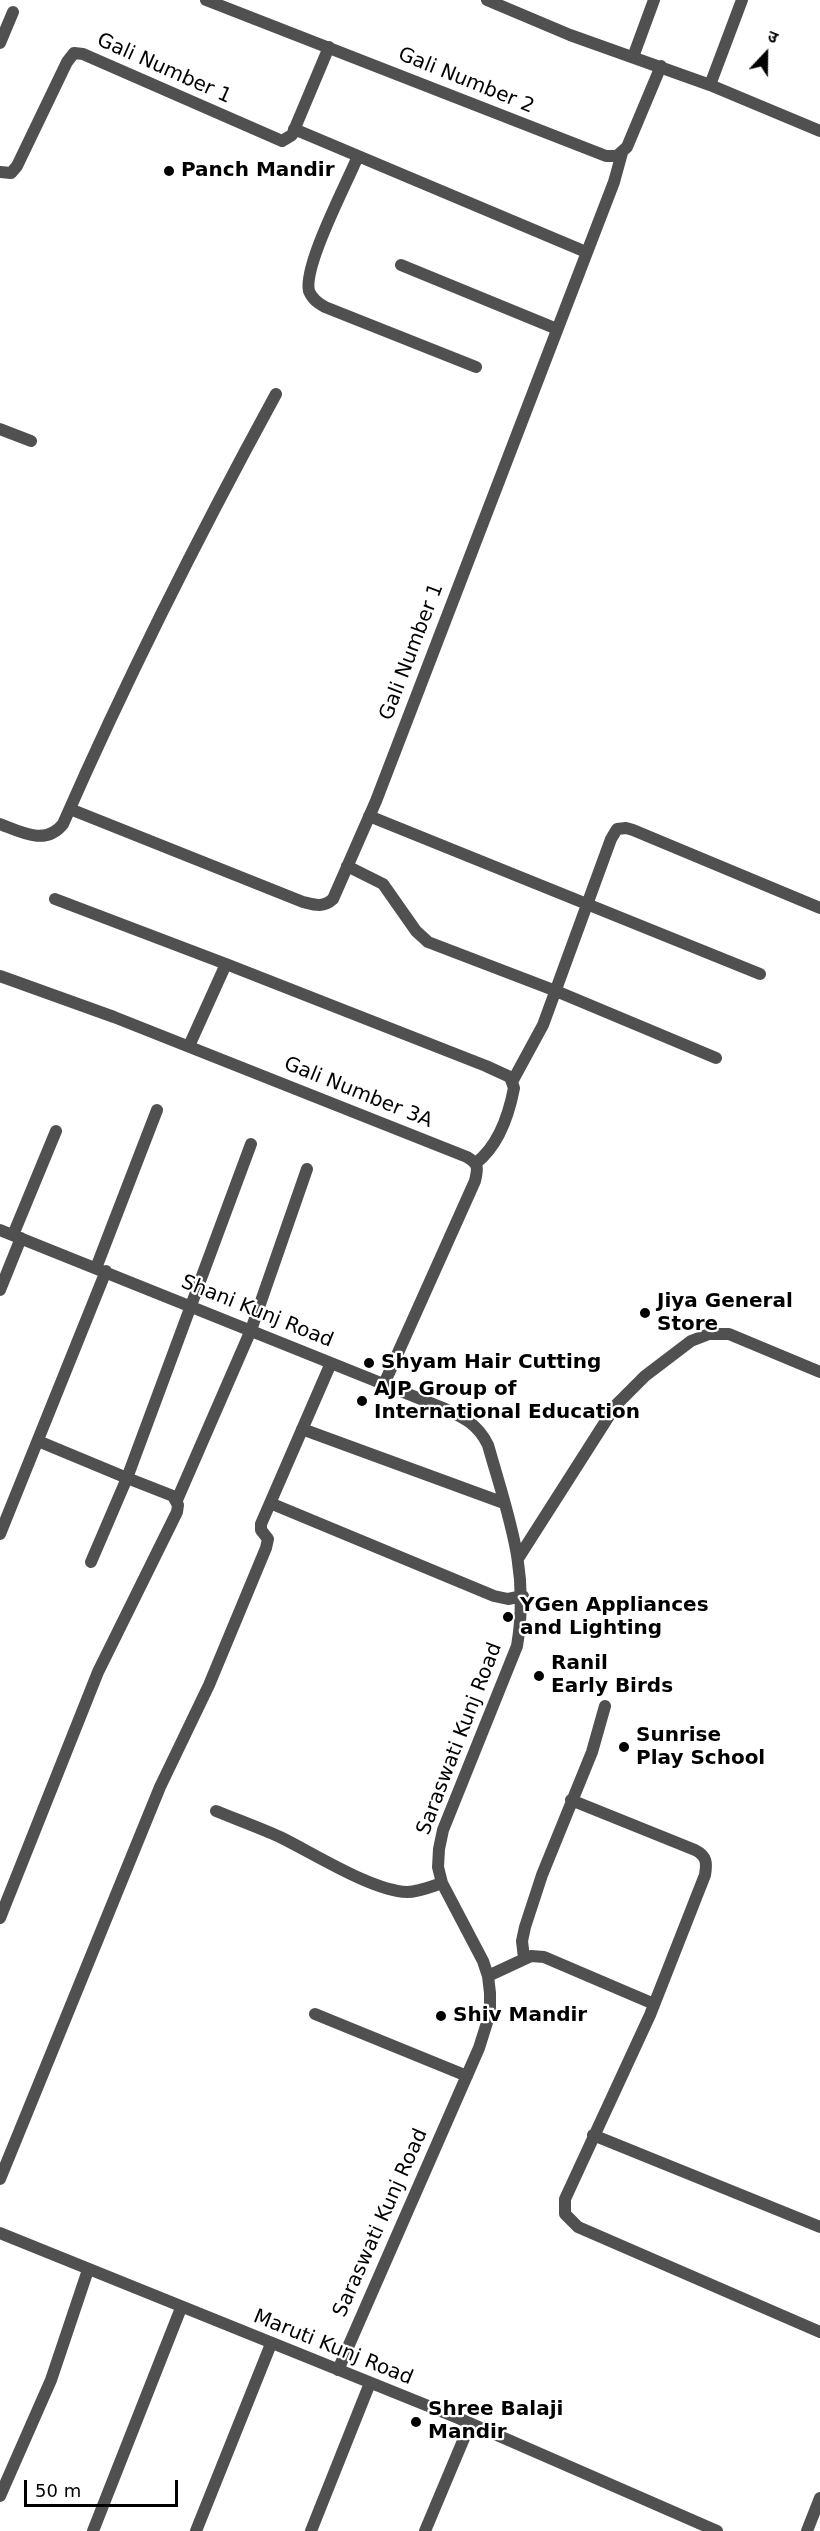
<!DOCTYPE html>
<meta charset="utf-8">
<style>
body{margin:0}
#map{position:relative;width:820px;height:2531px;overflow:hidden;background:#fff;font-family:"DejaVu Sans","Noto Sans Devanagari",sans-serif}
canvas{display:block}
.north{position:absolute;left:736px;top:24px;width:60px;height:60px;-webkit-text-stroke:4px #fff;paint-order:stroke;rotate:22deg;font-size:16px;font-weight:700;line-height:24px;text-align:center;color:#000}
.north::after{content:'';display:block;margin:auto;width:21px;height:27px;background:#000;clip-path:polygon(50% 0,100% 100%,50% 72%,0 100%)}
.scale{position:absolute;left:24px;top:2480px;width:154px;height:27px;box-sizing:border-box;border:3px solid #000;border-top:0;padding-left:8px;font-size:18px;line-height:21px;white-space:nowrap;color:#000;-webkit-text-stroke:4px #fff;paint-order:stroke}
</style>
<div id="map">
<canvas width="820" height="2531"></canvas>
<div class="north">उ</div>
<div class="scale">50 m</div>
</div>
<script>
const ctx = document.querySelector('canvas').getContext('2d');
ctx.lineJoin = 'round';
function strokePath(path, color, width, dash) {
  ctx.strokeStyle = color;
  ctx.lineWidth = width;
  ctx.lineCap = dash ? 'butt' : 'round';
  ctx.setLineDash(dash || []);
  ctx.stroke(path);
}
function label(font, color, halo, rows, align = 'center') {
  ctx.font = font + ' "DejaVu Sans",sans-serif';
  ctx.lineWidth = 4.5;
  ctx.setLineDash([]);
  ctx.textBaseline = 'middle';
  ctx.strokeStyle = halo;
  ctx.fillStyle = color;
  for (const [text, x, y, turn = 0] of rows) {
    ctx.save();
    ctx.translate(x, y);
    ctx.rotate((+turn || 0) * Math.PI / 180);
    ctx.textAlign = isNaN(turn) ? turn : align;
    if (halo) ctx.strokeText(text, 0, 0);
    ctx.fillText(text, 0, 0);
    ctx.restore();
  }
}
strokePath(new Path2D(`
 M 206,0 L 606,156 L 617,156 L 627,147 L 661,66
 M 487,0 L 570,35 L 710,85 L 820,131
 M 0,43 L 13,12
 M 633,57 L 654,0
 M 710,85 L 742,0
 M 294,129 L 586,252
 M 358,156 C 347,183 303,266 309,291 C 312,299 318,303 325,307 L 476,367
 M 0,172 L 11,173 L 17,166 L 67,62 L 74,53 L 83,54 L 282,141 L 292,135 L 329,47
 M 401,265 L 557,329
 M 0,429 L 31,441
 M 70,809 L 303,902 C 315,905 323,908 333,899 L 376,801 L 614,182 L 622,153
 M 369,816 L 760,974
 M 0,824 C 21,832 46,846 63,824 C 127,678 199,535 276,394
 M 347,866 L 383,884 L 416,931 L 428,942 L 556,991 L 716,1058
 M 55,899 L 226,964
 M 0,976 L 114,1017 L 467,1157 C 479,1164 478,1168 475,1181 L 384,1384
 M 189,1046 L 226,964 L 486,1066 L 510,1077 L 514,1088 C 509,1114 498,1146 476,1163
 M 512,1082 L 543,1025 L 611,839 L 617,829 L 626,828 L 633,830 L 820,908
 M 0,1230 L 443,1408 C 463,1417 478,1424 488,1445 C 508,1516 530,1570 517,1646 L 443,1830 L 439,1849 L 438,1867 L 442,1883 L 483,1961 L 488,1976 L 490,1993 L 490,2013 L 479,2048 L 338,2370
 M 13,1235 L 56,1131
 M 96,1268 L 157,1110
 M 0,1290 L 21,1238
 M 302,1429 L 504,1503
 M 38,1441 L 127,1478 L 91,1562
 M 177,1500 L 251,1330 L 307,1169
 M 270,1503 L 494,1596 L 508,1599 L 523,1596
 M 0,1534 L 106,1271
 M 519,1557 L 616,1405 L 645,1376 L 691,1341 L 709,1334 L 729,1334 L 820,1372
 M 571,1800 L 695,1850 C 707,1856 707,1863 705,1875 L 650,2015 L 565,2199 L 565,2214 L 578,2227 L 820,2332
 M 216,1811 C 238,1820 260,1828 280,1837 C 313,1853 372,1891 407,1892 C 419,1892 430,1887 442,1883
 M 0,1918 L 98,1672 L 177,1512 L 178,1505 L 173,1496 L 127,1478 L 251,1144
 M 524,1958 L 522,1941 L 525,1927 L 542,1875 L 592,1752 L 605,1706
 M 488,1976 L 531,1956 L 544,1957 L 654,2004
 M 315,2014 L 467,2076
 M 593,2135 L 820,2227
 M 0,2179 L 160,1787 L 209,1685 L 266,1548 L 268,1539 L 261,1530 L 261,1524 L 331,1363
 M 0,2233 L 458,2418 L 717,2531
 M 0,2496 L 51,2380 L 88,2270
 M 93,2531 L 181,2308
 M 196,2531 L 271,2344
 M 311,2531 L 370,2383
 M 425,2531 L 470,2424
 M 807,2531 L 820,2498`), '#505050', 12);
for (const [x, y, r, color] of [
 [169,171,6,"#000"],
 [645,1313,6,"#000"],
 [369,1363,6,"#000"],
 [362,1401,6,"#000"],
 [508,1617,6,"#000"],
 [539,1676,6,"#000"],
 [624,1747,6,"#000"],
 [441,2016,6,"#000"],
 [416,2422,6,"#000"]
]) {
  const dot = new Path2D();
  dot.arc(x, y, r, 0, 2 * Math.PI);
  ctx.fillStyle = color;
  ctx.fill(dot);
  strokePath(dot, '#fff', 2);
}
label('20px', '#000', '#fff', [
 ["Gali Number 1",164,69,24],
 ["Gali Number 2",466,81,22],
 ["Gali Number 1",412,652,-69],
 ["Gali Number 3A",358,1093,22],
 ["Shani Kunj Road",257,1312,22],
 ["Saraswati Kunj Road",460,1739,-69],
 ["Saraswati Kunj Road",381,2223,-66],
 ["Maruti Kunj Road",333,2348,22]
]);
label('bold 20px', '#000', '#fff', [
 ["Panch Mandir",181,171],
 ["Jiya General",657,1302],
 ["Store",657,1325],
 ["Shyam Hair Cutting",381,1363],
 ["AJP Group of",374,1390],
 ["International Education",374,1413],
 ["YGen Appliances",520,1606],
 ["and Lighting",520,1629],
 ["Ranil",551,1664],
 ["Early Birds",551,1687],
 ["Sunrise",636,1736],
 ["Play School",636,1759],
 ["Shiv Mandir",453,2016],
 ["Shree Balaji",428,2410],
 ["Mandir",428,2433]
], 'left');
</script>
